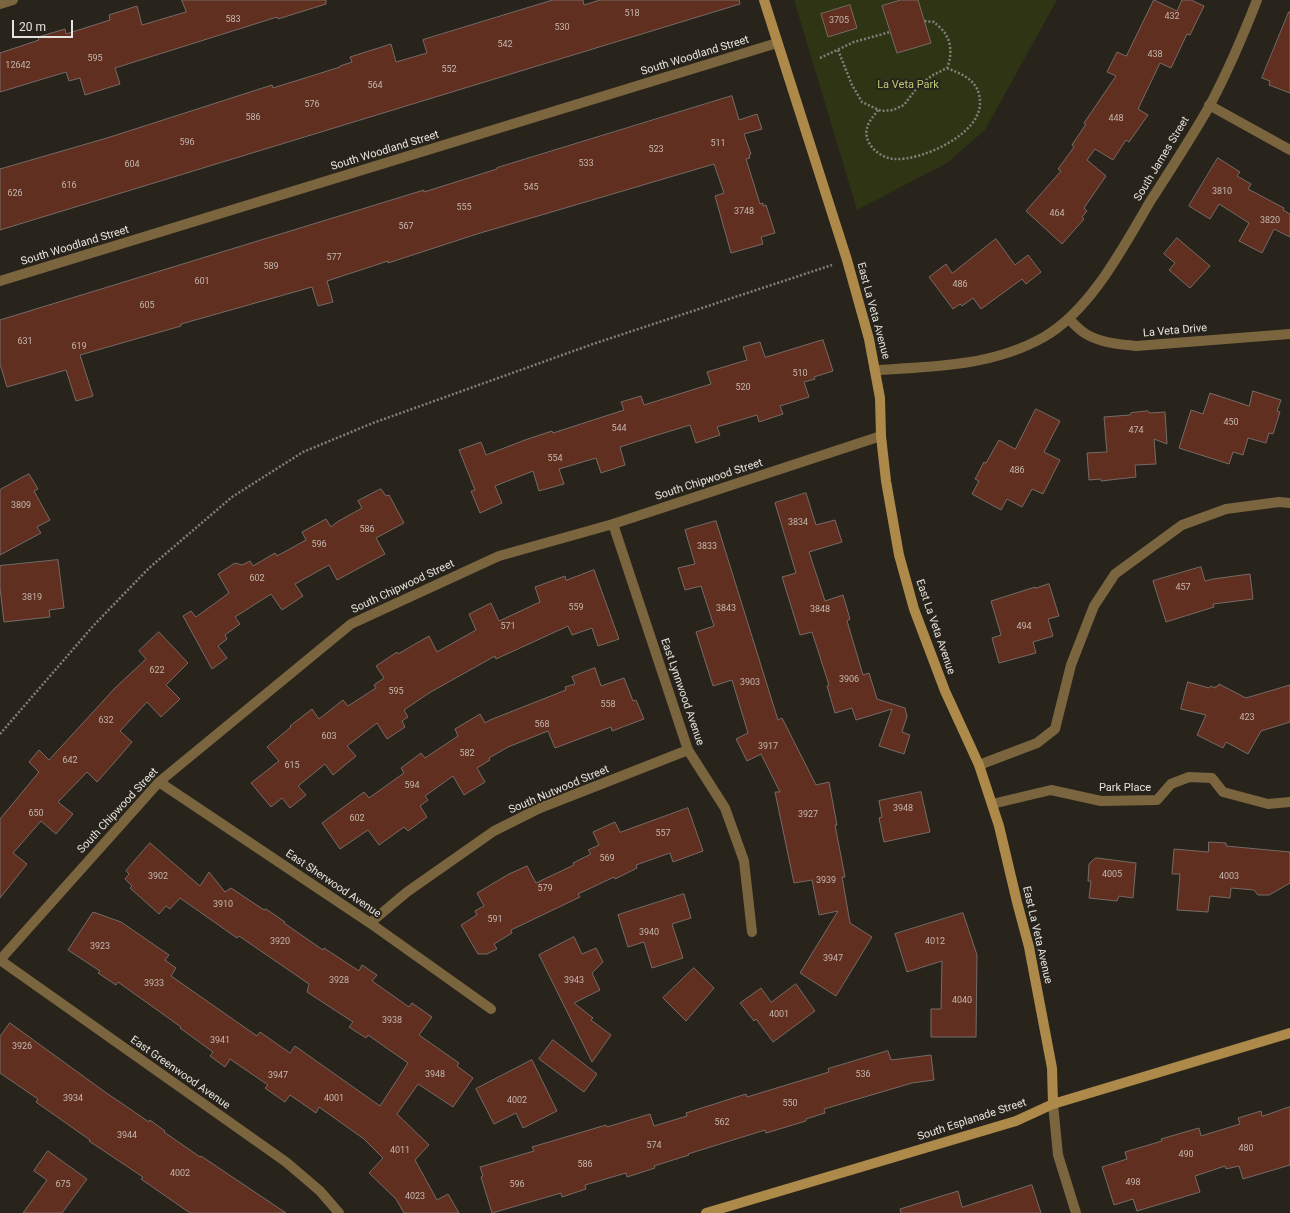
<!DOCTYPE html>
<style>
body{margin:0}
#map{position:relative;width:1290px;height:1213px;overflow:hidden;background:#28241b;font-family:Roboto,sans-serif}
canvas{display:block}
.scale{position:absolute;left:12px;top:20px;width:61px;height:18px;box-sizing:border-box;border:2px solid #e6e3de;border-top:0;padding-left:5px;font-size:12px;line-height:14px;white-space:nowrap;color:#e6e3de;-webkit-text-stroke:3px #28241b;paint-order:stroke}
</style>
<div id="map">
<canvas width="1290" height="1213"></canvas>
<div class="scale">20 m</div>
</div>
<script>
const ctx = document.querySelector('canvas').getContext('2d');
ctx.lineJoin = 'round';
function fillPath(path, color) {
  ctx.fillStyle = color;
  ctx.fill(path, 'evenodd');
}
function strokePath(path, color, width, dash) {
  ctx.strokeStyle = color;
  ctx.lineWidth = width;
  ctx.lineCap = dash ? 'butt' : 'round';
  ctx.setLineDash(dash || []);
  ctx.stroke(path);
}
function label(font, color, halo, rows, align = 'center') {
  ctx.font = font + ' Roboto,sans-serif';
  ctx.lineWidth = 4;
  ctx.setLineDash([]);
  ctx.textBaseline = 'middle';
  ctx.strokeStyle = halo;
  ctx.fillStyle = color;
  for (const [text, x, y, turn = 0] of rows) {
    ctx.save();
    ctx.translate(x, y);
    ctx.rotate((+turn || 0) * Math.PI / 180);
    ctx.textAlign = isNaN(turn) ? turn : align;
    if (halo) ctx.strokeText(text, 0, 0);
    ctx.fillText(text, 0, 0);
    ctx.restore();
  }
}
fillPath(new Path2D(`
 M 794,0 L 1057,0 L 985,130 L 947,163 L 857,210 Z`), '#2e3414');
const building = new Path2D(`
 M 182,0 L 326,0 L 326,4 L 278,19 L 277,17 L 115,68 L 120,84 L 85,95 L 80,78 L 69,81 L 66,72 L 0,92 L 0,53 L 39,40 L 38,37 L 65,29 L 66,34 L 110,20 L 109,15 L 137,6 L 142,25 L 186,12 Z
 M 553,0 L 583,0 L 584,5 L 600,0 L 739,0 L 740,4 L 0,230 L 0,169 L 107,138 L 272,85 L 273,88 L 340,67 L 340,66 L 352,62 L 350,57 L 391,44 L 396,62 L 427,53 L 423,40 Z
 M 901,0 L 918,0 L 931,43 L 897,53 L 882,6 Z
 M 1154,0 L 1177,11 L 1182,0 L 1191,0 L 1204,6 L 1190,35 L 1187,34 L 1171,68 L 1160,63 L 1138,109 L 1148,115 L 1129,142 L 1126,140 L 1113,160 L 1095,149 L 1087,160 L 1106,176 L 1084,208 L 1087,211 L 1082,217 L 1084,219 L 1062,244 L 1026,211 L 1061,171 L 1058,169 L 1074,147 L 1072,145 L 1086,124 L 1084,123 L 1116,76 L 1107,72 L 1117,52 L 1126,56 Z
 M 850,5 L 857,28 L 828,37 L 821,14 Z
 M 1289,12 L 1290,12 L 1290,93 L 1269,85 L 1270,81 L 1262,78 Z
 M 732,96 L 739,120 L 757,114 L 762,129 L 744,134 L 751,154 L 749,155 L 750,158 L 746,159 L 760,204 L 763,203 L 763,206 L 766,205 L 775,233 L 761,237 L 763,244 L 731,253 L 715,196 L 724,193 L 714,164 L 477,234 L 388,263 L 388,261 L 327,281 L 333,302 L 318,306 L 312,287 L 181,324 L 181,326 L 80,355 L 93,396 L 76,401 L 66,370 L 7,387 L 0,364 L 0,320 L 424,190 L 424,192 L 497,169 L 497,168 Z
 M 1218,158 L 1240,172 L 1237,176 L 1251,184 L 1248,189 L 1284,208 L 1283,210 L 1290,214 L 1290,237 L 1274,229 L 1262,253 L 1239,241 L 1249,223 L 1219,204 L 1210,219 L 1189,206 Z
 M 1177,238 L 1210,266 L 1190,288 L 1169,270 L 1175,263 L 1164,254 Z
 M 996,239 L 1015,265 L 1028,255 L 1041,272 L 1026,284 L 1022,279 L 981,309 L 973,298 L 962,306 L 960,304 L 953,309 L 929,277 L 946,264 L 952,273 Z
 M 823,340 L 833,371 L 814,377 L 815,379 L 804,382 L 809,397 L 780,406 L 783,414 L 759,422 L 757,415 L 717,427 L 720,435 L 696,443 L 690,425 L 654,436 L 620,447 L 625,465 L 601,473 L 596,458 L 559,469 L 564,484 L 539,491 L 533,471 L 495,486 L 502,503 L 480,513 L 471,491 L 475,490 L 459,450 L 481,442 L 486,455 L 525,440 L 552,431 L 553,433 L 624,410 L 621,402 L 641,396 L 644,405 L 711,384 L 707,372 L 747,360 L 743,347 L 760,342 L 765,357 Z
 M 1253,391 L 1281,400 L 1277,411 L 1280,412 L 1273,434 L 1269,433 L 1266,443 L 1248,438 L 1243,455 L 1233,452 L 1229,464 L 1179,448 L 1191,410 L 1203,414 L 1210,393 L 1249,406 Z
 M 1036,409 L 1060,421 L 1044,452 L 1060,460 L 1043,494 L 1032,489 L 1022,507 L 1007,499 L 1001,510 L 972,494 L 979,481 L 975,479 L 984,462 L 986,463 L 999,440 L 1015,449 Z
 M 1148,411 L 1150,413 L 1165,412 L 1167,444 L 1154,439 L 1156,464 L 1135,465 L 1136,477 L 1101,481 L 1101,479 L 1089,480 L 1087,453 L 1107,452 L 1104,417 L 1130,415 L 1131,413 Z
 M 29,474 L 38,489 L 34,491 L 50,520 L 37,527 L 41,533 L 0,555 L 0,490 Z
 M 381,489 L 386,496 L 389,495 L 404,523 L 376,538 L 385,554 L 337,580 L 329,565 L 295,584 L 303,596 L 282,610 L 271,594 L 235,617 L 240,624 L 225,635 L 227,639 L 218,646 L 227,658 L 212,669 L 183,616 L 191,611 L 196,617 L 229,593 L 218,574 L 235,563 L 242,565 L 250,561 L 253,566 L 275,553 L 277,556 L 306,540 L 302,532 L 326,519 L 331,527 L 337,522 L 362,508 L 358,501 Z
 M 806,493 L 816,525 L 835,520 L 842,542 L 809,552 L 825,601 L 843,595 L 850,619 L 847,621 L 863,675 L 869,673 L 877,699 L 905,708 L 907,716 L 902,732 L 910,735 L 904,754 L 879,746 L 892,709 L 856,720 L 852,708 L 835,713 L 827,686 L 829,685 L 812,632 L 800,635 L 782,577 L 796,573 L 775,503 Z
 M 716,521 L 778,720 L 782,718 L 816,785 L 829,782 L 837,825 L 835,825 L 845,877 L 842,877 L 850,923 L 872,937 L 836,996 L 800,973 L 838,911 L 819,915 L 812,880 L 794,883 L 775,792 L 780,792 L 761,754 L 747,761 L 736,739 L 748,733 L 732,680 L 713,686 L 696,632 L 714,626 L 701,586 L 685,590 L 678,568 L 695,564 L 685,530 Z
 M 58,560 L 64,608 L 49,610 L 50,617 L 4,622 L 0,588 L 0,566 Z
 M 1201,567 L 1205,581 L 1213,579 L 1250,574 L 1253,599 L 1213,604 L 1214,607 L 1166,622 L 1153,581 Z
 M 594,570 L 619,639 L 598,646 L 592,628 L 572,635 L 568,626 L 496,659 L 495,656 L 429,693 L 404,710 L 408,717 L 402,721 L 405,727 L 387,739 L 377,723 L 347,746 L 356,756 L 333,775 L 325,764 L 298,786 L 306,795 L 290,808 L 282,798 L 271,807 L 251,783 L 279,761 L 267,747 L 291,727 L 290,726 L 312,709 L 319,719 L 343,700 L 348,706 L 376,688 L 374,685 L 384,678 L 376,666 L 397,652 L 398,654 L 429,636 L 437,652 L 476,630 L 469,614 L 491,603 L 499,621 L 540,602 L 535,587 L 565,576 L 566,580 Z
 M 1049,584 L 1059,616 L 1048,619 L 1053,636 L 1033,642 L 1036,653 L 999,663 L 992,638 L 1001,635 L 991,601 L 1035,587 L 1035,588 Z
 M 159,632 L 188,663 L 166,685 L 180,699 L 161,717 L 147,702 L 120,731 L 132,742 L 113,764 L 97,782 L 87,772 L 58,802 L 73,814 L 56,834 L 41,821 L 13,853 L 27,864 L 0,898 L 0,819 L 39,772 L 29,762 L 39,750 L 49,760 L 115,688 L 146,659 L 139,651 Z
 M 595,668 L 601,686 L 624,678 L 633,701 L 636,700 L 644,719 L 612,731 L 611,727 L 555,748 L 548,731 L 508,747 L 489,758 L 490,760 L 477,768 L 485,782 L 464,795 L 453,776 L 425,796 L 428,800 L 420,806 L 427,817 L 408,831 L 404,827 L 379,845 L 368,830 L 340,849 L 322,823 L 364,792 L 369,798 L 404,773 L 401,768 L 421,753 L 425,758 L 458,736 L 455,729 L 480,714 L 485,723 L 490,720 L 566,690 L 565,687 L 575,684 L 572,677 Z
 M 1188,682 L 1209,688 L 1211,686 L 1215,688 L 1216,686 L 1217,687 L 1219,684 L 1246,698 L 1290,685 L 1290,722 L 1261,731 L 1248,754 L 1226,742 L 1223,748 L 1197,735 L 1206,715 L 1181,709 Z
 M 921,792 L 930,832 L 884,842 L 879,818 L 882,817 L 879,801 Z
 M 688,808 L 703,851 L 673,862 L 670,853 L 636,865 L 637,868 L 615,879 L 614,877 L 578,894 L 580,897 L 511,930 L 512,933 L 494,944 L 497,949 L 487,954 L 478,954 L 461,925 L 477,915 L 475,911 L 484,906 L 477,893 L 509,874 L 527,866 L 536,883 L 574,865 L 573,863 L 591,854 L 588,850 L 599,845 L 593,832 L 615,822 L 620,832 Z
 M 1209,842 L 1226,843 L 1226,846 L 1290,852 L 1290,883 L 1269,895 L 1258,895 L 1254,890 L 1231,888 L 1230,898 L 1210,896 L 1208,912 L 1177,910 L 1180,874 L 1172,874 L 1174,849 L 1208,852 Z
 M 150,843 L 200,886 L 209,872 L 225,892 L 231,888 L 264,910 L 266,909 L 285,922 L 284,923 L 323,950 L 324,948 L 359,971 L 362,965 L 377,975 L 372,981 L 409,1007 L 412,1003 L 432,1017 L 419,1035 L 459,1063 L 457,1066 L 473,1078 L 453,1107 L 418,1084 L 397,1114 L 429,1145 L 415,1160 L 437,1200 L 448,1194 L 459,1213 L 404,1213 L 396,1199 L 369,1173 L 383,1158 L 364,1139 L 319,1107 L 316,1113 L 290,1095 L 285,1102 L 265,1088 L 268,1085 L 230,1059 L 225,1067 L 210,1056 L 213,1052 L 180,1028 L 181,1027 L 118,982 L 116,985 L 98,973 L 100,971 L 68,950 L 93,912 L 121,922 L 169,955 L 165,960 L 176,968 L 171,976 L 257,1036 L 260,1032 L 290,1053 L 295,1046 L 380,1106 L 408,1063 L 368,1035 L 366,1038 L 349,1027 L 353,1022 L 307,992 L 309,984 L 239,936 L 237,938 L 180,898 L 170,909 L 166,906 L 159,914 L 130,888 L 132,886 L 125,879 L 129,874 L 126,871 Z
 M 1097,858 L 1136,863 L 1133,898 L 1119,896 L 1117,901 L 1089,898 L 1091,881 L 1088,881 L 1089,864 L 1094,859 Z
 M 684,894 L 691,918 L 672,924 L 683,958 L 652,968 L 644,942 L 628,947 L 618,915 Z
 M 963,913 L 977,955 L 976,1037 L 931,1037 L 931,1009 L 941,1009 L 942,961 L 907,972 L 895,934 Z
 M 574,937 L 582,954 L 596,948 L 603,962 L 592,973 L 600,990 L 574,1003 L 593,1018 L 591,1020 L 611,1035 L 592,1062 L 539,955 Z
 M 694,968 L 714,988 L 686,1021 L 663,998 Z
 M 796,984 L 815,1011 L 773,1042 L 756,1019 L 754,1021 L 740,1003 L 761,988 L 771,1002 Z
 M 10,1023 L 105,1092 L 149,1122 L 150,1120 L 165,1131 L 164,1132 L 200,1157 L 201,1156 L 286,1213 L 190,1213 L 141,1179 L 143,1177 L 89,1141 L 90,1140 L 36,1102 L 38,1099 L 0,1073 L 0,1037 Z
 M 553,1040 L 597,1074 L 584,1092 L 539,1059 Z
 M 888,1051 L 891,1060 L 931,1055 L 934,1080 L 912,1083 L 824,1109 L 825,1113 L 806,1119 L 806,1121 L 766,1133 L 765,1130 L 688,1154 L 689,1155 L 654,1166 L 655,1168 L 627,1177 L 626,1173 L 585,1185 L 586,1189 L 562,1197 L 561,1193 L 492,1213 L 481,1177 L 483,1176 L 480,1167 L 534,1151 L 532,1147 L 606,1125 L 607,1127 L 650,1114 L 654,1126 L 687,1116 L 686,1113 L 746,1094 L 747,1097 L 829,1072 L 828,1069 Z
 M 532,1060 L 557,1111 L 523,1128 L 516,1113 L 494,1124 L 476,1089 Z
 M 1290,1107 L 1290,1165 L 1243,1179 L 1239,1166 L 1226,1169 L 1225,1166 L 1195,1176 L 1200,1192 L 1137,1211 L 1133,1199 L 1114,1205 L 1102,1167 L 1127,1159 L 1125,1152 L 1162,1141 L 1161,1139 L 1199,1128 L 1201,1136 L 1240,1124 L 1238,1118 L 1261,1111 L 1262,1116 Z
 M 48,1151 L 87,1179 L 62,1213 L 23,1213 L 47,1180 L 34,1171 Z
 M 1032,1185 L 1041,1213 L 901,1213 L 900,1209 L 958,1191 L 962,1207 Z`);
fillPath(building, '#602f1f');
strokePath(building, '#766a67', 1);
strokePath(new Path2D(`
 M 838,50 L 852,85 L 862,102 L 881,111 L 893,110 L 904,105 L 919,85 L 933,75 L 947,68 C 951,59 952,46 947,37 C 945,31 938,26 934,22 L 924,21
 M 820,58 L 854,42 L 890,32
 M 878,110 C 874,116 868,122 867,128 C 863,143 879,158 894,159 C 921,161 980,135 980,103 C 980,81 964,75 947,68
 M 0,734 L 94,625 L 149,568 L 232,497 L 303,452 L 373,423 L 593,344 L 832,265`), '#838079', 2.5, [2, 2]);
strokePath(new Path2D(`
 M 0,4 L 13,0
 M 1209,105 L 1290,150
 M 0,281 L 777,43
 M 1069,319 C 1074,324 1079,330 1086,334 C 1101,343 1119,344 1136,346 L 1290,334
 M 876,370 C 933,367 993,366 1044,337 C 1091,310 1124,246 1151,200 C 1171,169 1192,137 1210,105 C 1228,71 1243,36 1257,0
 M 613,524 L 688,750 L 725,808 L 744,861 L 752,932
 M 979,765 L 1037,743 L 1055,729 L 1071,665 L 1094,606 L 1115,574 L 1182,525 L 1226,509 L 1279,502 L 1290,503
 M 159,782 L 370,923 L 491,1009
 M 992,804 L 1051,790 L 1101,801 L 1157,800 L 1171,784 L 1189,777 L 1212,778 L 1223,792 L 1268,804 L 1290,802
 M 370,923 L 407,892 L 494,831 L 540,808 L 688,750
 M 0,960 L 159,782 L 351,624 L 499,556 L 613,524 L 881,436
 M 0,960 L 286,1162 L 320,1191 L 339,1213
 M 1053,1104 L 1058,1155 L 1076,1213`), '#7b653f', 10);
strokePath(new Path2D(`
 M 764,0 L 847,260 L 869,339 L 880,398 L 881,436 L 886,481 L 899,555 L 914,609 L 945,691 L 979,765 L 999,826 L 1017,902 L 1029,947 L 1052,1068 L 1053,1104
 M 706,1213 L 1016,1121 L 1053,1104 L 1290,1033`), '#ad894a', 10);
label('9px', '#c4b6ae', null, [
 ["518",632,14],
 ["432",1172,17],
 ["583",233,20],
 ["3705",839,21],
 ["530",562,28],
 ["542",505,45],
 ["438",1155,55],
 ["595",95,59],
 ["12642",18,66],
 ["552",449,70],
 ["564",375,86],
 ["576",312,105],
 ["586",253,118],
 ["448",1116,119],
 ["596",187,143],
 ["511",718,144],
 ["523",656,150],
 ["533",586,164],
 ["604",132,165],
 ["616",69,186],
 ["545",531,188],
 ["3810",1222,192],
 ["626",15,194],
 ["555",464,208],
 ["3748",744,212],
 ["464",1057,214],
 ["3820",1270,221],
 ["567",406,227],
 ["577",334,258],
 ["589",271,267],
 ["601",202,282],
 ["486",960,285],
 ["605",147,306],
 ["631",25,342],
 ["619",79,347],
 ["510",800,374],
 ["520",743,388],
 ["450",1231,423],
 ["544",619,429],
 ["474",1136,431],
 ["554",555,459],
 ["486",1017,471],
 ["3809",21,506],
 ["3834",798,523],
 ["586",367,530],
 ["596",319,545],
 ["3833",707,547],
 ["602",257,579],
 ["457",1183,588],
 ["3819",32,598],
 ["559",576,608],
 ["3843",726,609],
 ["3848",820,610],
 ["571",508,627],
 ["494",1024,627],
 ["622",157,671],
 ["3906",849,680],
 ["3903",750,683],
 ["595",396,692],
 ["558",608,705],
 ["423",1247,718],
 ["632",106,721],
 ["568",542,725],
 ["603",329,737],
 ["3917",768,747],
 ["582",467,754],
 ["642",70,761],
 ["615",292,766],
 ["594",412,786],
 ["3948",903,809],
 ["650",36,814],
 ["3927",808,815],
 ["602",357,819],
 ["557",663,834],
 ["569",607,859],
 ["4005",1112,875],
 ["3902",158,877],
 ["4003",1229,877],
 ["3939",826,881],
 ["579",545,889],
 ["3910",223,905],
 ["591",495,920],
 ["3940",649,933],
 ["3920",280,942],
 ["4012",935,942],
 ["3923",100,947],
 ["3947",833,959],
 ["3928",339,981],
 ["3943",574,981],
 ["3933",154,984],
 ["4040",962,1001],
 ["4001",779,1015],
 ["3938",392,1021],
 ["3941",220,1041],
 ["3926",22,1047],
 ["3948",435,1075],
 ["536",863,1075],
 ["3947",278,1076],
 ["3934",73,1099],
 ["4001",334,1099],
 ["4002",517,1101],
 ["550",790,1104],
 ["562",722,1123],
 ["3944",127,1136],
 ["574",654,1146],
 ["480",1246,1149],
 ["4011",400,1151],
 ["490",1186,1155],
 ["586",585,1165],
 ["4002",180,1174],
 ["498",1133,1183],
 ["675",63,1185],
 ["596",517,1185],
 ["4023",415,1197]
]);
label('11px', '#e6e3de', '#28241b', [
 ["South Woodland Street",695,56,-17],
 ["South Woodland Street",385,151,-17],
 ["South James Street",1162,159,-59],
 ["South Woodland Street",75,246,-17],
 ["East La Veta Avenue",873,311,75],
 ["La Veta Drive",1175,331,-5],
 ["South Chipwood Street",709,480,-18],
 ["South Chipwood Street",403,587,-25],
 ["East La Veta Avenue",935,627,71],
 ["East Lynnwood Avenue",682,692,71],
 ["Park Place",1125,788],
 ["South Nutwood Street",559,790,-23],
 ["South Chipwood Street",118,811,-47],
 ["East Sherwood Avenue",333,884,34],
 ["East La Veta Avenue",1037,935,77],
 ["East Greenwood Avenue",180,1073,35],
 ["South Esplanade Street",972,1120,-18]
]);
label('11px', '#b8c979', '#28241b', [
 ["La Veta Park",908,85]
]);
</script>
